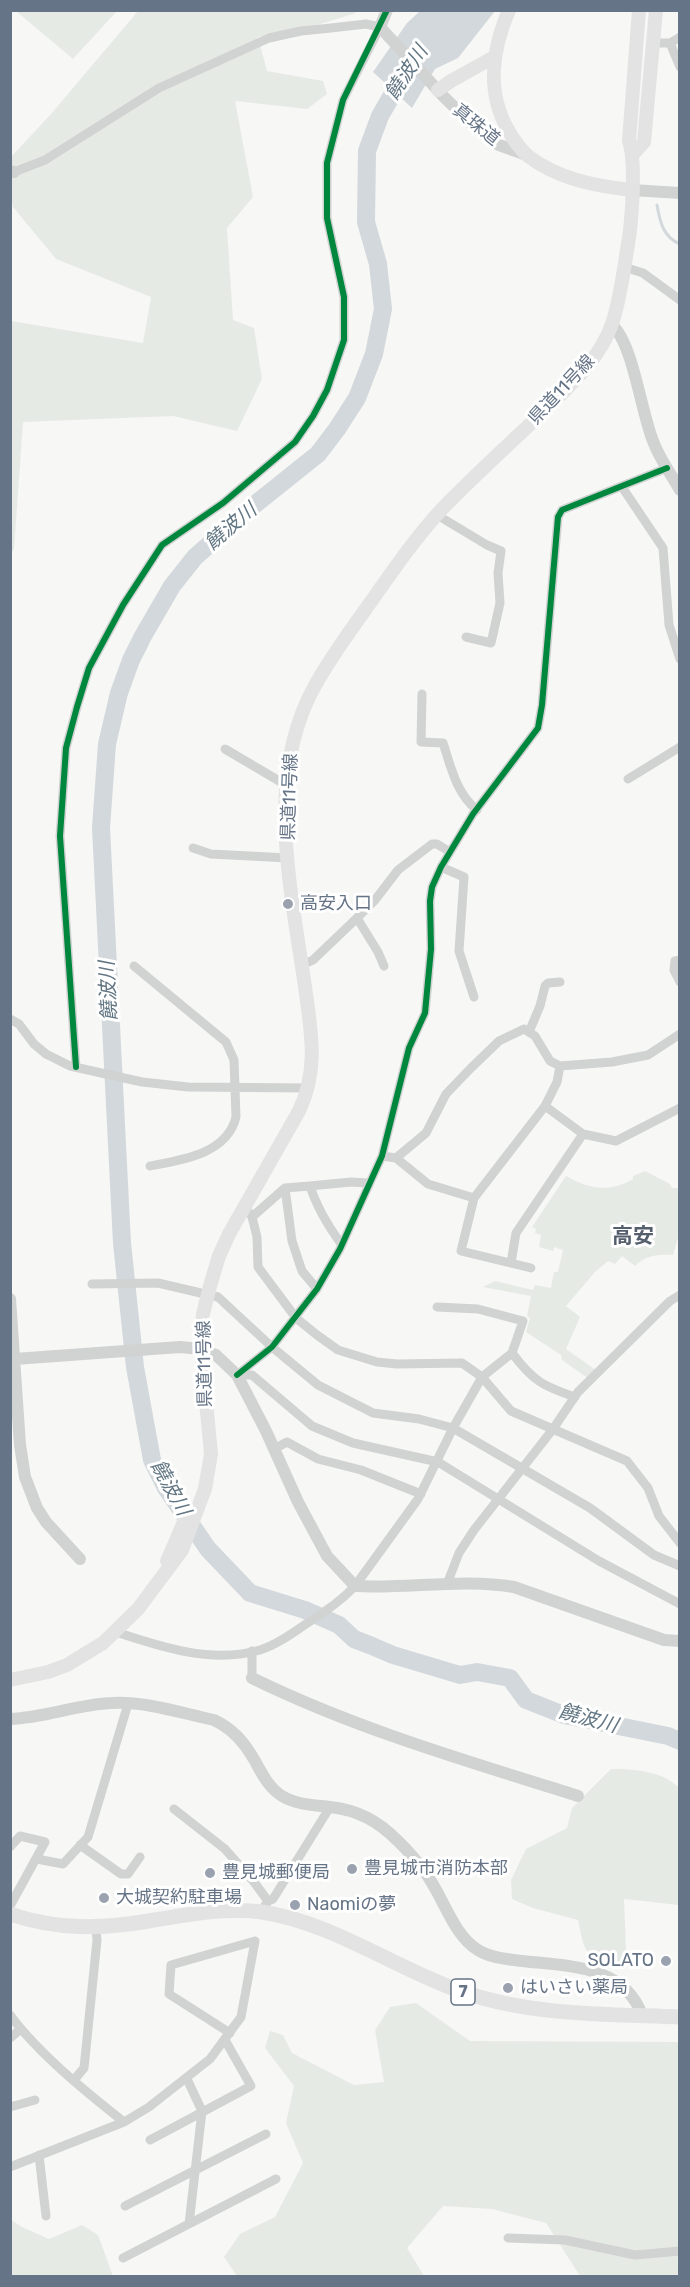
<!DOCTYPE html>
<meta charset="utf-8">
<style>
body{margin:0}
#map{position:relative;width:690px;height:2287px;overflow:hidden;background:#f7f7f6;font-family:Rubik,sans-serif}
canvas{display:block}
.frame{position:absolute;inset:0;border:12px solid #667487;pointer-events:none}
</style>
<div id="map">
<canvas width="690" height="2287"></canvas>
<div class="frame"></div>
</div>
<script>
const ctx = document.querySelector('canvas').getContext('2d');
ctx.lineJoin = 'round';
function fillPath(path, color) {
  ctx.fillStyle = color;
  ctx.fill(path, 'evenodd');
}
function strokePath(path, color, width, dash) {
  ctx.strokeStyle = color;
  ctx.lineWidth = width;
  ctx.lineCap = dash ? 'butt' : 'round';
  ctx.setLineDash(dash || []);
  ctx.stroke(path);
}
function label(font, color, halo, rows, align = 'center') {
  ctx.font = font + ' Rubik,"Noto Sans JP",sans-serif';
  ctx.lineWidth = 6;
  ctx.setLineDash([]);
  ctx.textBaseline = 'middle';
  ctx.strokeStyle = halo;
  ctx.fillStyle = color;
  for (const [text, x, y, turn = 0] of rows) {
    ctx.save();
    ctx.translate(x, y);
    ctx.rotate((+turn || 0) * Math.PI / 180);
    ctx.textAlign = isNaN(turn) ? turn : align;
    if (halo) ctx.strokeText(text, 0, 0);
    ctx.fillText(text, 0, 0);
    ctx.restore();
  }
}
fillPath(new Path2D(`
 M 16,11 L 117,11 L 73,59 Z
 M 138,11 L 354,11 L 356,13 L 317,25 L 258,37 L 267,71 L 323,81 L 327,94 L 307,109 L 235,101 L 253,197 L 227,228 L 233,320 L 254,328 L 262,379 L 237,431 L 173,416 L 23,422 L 14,549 L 11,554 L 11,321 L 143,343 L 151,297 L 56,259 L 13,207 L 11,197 L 11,157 L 51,114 Z
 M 645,1171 L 670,1184 L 672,1188 L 679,1188 L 679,1234 L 673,1255 C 658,1254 646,1255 635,1266 L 622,1256 L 615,1264 L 608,1261 L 595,1272 L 566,1306 L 580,1317 L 566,1349 L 597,1371 L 589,1379 L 562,1360 L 561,1355 L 526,1332 L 530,1318 L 527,1316 L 531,1296 L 483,1287 L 495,1281 L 533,1290 L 535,1285 L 551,1288 L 554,1272 L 558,1272 L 563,1250 L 554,1247 L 553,1251 L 539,1247 L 541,1235 L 535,1233 L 536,1229 L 532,1227 L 566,1176 C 589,1189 609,1193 633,1179 L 633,1176 Z
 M 611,1769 C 634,1769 663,1771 679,1788 L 679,1905 L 624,1899 L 626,1951 L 619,1965 C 584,1957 585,1954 578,1920 L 533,1908 L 512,1899 L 511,1880 L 526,1849 L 567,1828 L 572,1808 Z
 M 416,2003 L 470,2041 L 679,2042 L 679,2276 L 580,2276 L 546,2223 L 492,2209 L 443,2206 L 407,2248 L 424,2276 L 237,2276 L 224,2257 L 240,2234 L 275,2217 L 303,2163 L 286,2123 L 294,2086 L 265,2048 L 270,2031 L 283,2035 L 292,2053 L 354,2085 L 384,2082 L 375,2030 L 390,2007 Z
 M 10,2219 L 22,2227 L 49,2239 L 82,2225 L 98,2235 L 113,2276 L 11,2276 Z`), '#e6eae4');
fillPath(new Path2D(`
 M 420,11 L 495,11 L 458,58 L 435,69 L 412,108 L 373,72 L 407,23 Z`), '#d2d8db');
strokePath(new Path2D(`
 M 657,205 C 660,222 663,237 680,244`), '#d2d8db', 3);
strokePath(new Path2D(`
 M 406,71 L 380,116 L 367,151 L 366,222 L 378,264 L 383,309 L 374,354 L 357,398 L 337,429 L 318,454 L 253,506 L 195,557 L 172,586 L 143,636 L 131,660 L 119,693 L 107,744 L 101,828 L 122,1243 L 135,1367 L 152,1460 L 166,1488 L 208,1549 L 250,1593 L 305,1610 L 339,1625 L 354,1639 L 372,1646 L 393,1655 L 460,1675 L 477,1672 L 510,1678 L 526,1700 L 564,1715 L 668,1736 L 680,1741`), '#d2d8db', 18);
strokePath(new Path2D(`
 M 653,43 L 670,43 L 680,37
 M 670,43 L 680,67
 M 14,172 L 45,160 L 159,88 L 269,38 L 301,31 L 331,28 L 366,24 L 380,27 L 343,100 L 327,163 L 327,218 L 344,297 L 344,340 L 327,390 L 313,416 L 295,442 L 223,503 L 162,545 L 123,605 L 89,668 L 77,707 L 66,748 L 60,836 L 76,1067
 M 624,267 L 643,273 L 680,300
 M 622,487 L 663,548 L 669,625 L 680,659
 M 437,515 L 487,545 L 501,551 L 498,573 L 500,603 L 491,643 L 466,637
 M 422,694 L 421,742 L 443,743 C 451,767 456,793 477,810
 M 225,749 L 286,785
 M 628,779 L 680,747
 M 193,848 L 211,854 L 288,858
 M 441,867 L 464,877 L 459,951 L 474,997
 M 357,918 L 378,952 L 384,966
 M 680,960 L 675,961 L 674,970 L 680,982
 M 302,965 L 313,960 L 357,918 L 375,900 L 398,870 L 432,844 L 437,844 L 450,852
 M 134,966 L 226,1042 L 234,1060 L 236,1117 C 227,1154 182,1160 150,1166
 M 10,1019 L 19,1024 L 34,1044 L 46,1054 L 70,1066 L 142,1082 L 188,1087 L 309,1088
 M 529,1032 L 540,1006 L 545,986 L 548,983 L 560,982
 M 545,1106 L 557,1082 L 560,1066
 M 583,1134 L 616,1141 L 680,1108
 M 382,1156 L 396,1158 L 426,1133 L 446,1094 L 470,1069 L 499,1041 L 524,1029 L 535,1036 L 550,1061 L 560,1066 L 612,1062 L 648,1055 L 680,1034
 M 396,1158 L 428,1184 L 474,1198
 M 285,1188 L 292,1241 L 302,1271 L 317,1289
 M 245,1207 L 252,1217 L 257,1237 L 258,1267 L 296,1318 L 317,1335 L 338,1350 L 377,1362 L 397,1364 L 462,1363 L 482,1377 L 511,1411 L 627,1461 L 648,1488 L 659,1516 L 680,1543
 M 252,1217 L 285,1188 L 310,1186
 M 342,1245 C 328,1226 317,1208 310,1186 L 351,1182 L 368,1183
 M 511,1263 L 516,1233 L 583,1134 L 545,1106 L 474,1198 L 461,1251 L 531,1268
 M 92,1284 L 158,1283 L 218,1297 L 272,1347 L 318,1385 L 373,1413 L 419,1419 L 453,1428 L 590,1508 L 654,1555 L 680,1566
 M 512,1353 C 533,1381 543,1386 575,1397
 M 237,1375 L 272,1347 L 317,1289 L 340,1249 L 382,1156 L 409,1048 L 425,1013 L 431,949 L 430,901 L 432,887 L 441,867 L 473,814 L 538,728 L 542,705 L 558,517 L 562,510 L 667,468
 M 237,1375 L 252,1375 L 312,1426 L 353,1443 L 438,1462 L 599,1561 L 680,1604
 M 274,1449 L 287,1442 L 318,1459 L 361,1470 L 421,1494
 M 447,1584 L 459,1553 L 474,1530 L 553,1429 L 578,1392 L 670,1301 L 680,1295
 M 116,1632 C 161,1647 212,1664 260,1650 C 279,1644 295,1631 312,1620 C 327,1610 342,1600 355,1586 L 418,1499 L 453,1428 L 482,1377 L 512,1353 L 523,1321 L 478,1309 L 437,1307
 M 252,1651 L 252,1678
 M 174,1809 L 225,1849 L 254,1882 L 268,1901 L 261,1912
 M 80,1845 L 121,1874 L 128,1874 L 140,1857
 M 10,1847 L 20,1836 L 45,1842 L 10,1906
 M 37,1859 L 63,1864 L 88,1837 L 128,1704
 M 268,1901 L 273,1899 L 330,1807
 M 10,2015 C 39,2054 86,2092 124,2122
 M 10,2038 L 21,2029
 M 187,2079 L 202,2111 L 189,2224
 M 74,2080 L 84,2068 L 97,1940 L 96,1928
 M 10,2107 L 35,2100
 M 150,2140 L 251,2086 L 225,2040
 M 39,2155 L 46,2216
 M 10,2167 L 124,2122 L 149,2107 L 210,2059 L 241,2017 L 255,1941 L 171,1965 L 169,1994 L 230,2033
 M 125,2206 L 266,2134
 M 508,2238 L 565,2240 L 635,2255 L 680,2251
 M 123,2258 L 276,2179`), '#d1d2d2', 9);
strokePath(new Path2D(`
 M 387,10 L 380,27 L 444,97 L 479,131 L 499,145 L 527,155
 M 10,171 L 14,172
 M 632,190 L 680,193
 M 612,325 C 633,343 641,412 653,441 C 659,458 671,474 680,490
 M 10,1299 L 20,1445 L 25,1477 L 37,1508 L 46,1522 L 80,1559
 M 15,1359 L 180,1347 L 201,1349 L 216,1355 L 237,1375 L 266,1431 L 298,1502 L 327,1556 L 355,1586 C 408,1589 463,1578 514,1587 L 664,1640 L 680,1641
 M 252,1678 C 356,1729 467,1761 578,1796
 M 10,1719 C 45,1718 78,1704 112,1703 C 145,1701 181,1713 214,1720 C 233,1729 244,1742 255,1761 C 262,1774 269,1788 282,1796 C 297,1805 314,1805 330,1807 C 358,1810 378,1821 398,1841 C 411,1854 423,1867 432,1883 C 445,1904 456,1937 478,1950 C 491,1958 507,1959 522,1961 C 567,1966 624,1965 642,2015`), '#d1d2d2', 12);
strokePath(new Path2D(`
 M 509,10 C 492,50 486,91 508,130 C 513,139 520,149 528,156 C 558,179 595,186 632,190
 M 438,90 L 451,81 L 494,57
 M 634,153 L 644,142 L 656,10
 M 167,1561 L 187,1515
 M 10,1680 L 48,1672 L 67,1665 L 103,1643 L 138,1609 L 182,1550 L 205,1489 L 211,1454 L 201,1349 L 203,1314 L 210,1286 L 219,1256 L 229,1234 L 299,1111 C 319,1069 311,1031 305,987 C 291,888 263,774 317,682 C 334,652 355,624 375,596 C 396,566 417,536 442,509 C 474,476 508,445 541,414 C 568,387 599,361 612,324 C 621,297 624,267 629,238 C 632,217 636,160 629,141 L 639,10`), '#e3e3e4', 14);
strokePath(new Path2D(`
 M 10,1914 C 57,1930 101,1929 149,1921 C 186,1915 224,1907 262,1912 C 333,1923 393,1967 460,1991 C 531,2016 605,2014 680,2017`), '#e3e3e4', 15);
strokePath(new Path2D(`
 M 76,1067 L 60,836 L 66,748 L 77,707 L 89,668 L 123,605 L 162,545 L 223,503 L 295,442 L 313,416 L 327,390 L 344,340 L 344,297 L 327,218 L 327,163 L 343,100 L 387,10
 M 237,1375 L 272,1347 L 317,1289 L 340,1249 L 382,1156 L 409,1048 L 425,1013 L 431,949 L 430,901 L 432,887 L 441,867 L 473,814 L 538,728 L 542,705 L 558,517 L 562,510 L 667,468`), '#00873e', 6);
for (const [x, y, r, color] of [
 [288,904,6,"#99a2ae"],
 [352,1869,6,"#99a2ae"],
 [210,1873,6,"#99a2ae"],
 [104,1898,6,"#99a2ae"],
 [295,1905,6,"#99a2ae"],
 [666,1961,6,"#99a2ae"],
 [508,1988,6,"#99a2ae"]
]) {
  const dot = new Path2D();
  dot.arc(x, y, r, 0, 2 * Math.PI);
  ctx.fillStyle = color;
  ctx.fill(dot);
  strokePath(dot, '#fff', 2);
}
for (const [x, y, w] of [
 [463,1992,24]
]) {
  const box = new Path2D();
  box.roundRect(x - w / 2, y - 13, w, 26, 4.5);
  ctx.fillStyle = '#fff';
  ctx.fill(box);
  strokePath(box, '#667487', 1.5);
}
label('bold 16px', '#667487', null, [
 ["7",463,1992]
]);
label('18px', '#667487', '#fff', [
 ["真珠道",476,125,39],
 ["県道11号線",562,390,-47],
 ["県道11号線",290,797,-88],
 ["県道11号線",205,1364,-91]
]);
label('18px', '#667487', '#fff', [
 ["高安入口",300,904],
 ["豊見城市消防本部",364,1869],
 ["豊見城郵便局",222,1873],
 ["大城契約駐車場",116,1898],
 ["Naomiの夢",307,1905],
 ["SOLATO",654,1961,"right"],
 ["はいさい薬局",520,1988]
], 'left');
label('italic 20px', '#627683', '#fff', [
 ["饒波川",407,73,-57],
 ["饒波川",231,527,-40],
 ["饒波川",109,991,-93],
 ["饒波川",170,1488,61],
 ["饒波川",588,1719,15]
]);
label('bold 21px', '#545e6c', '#fff', [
 ["高安",633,1237]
]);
</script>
